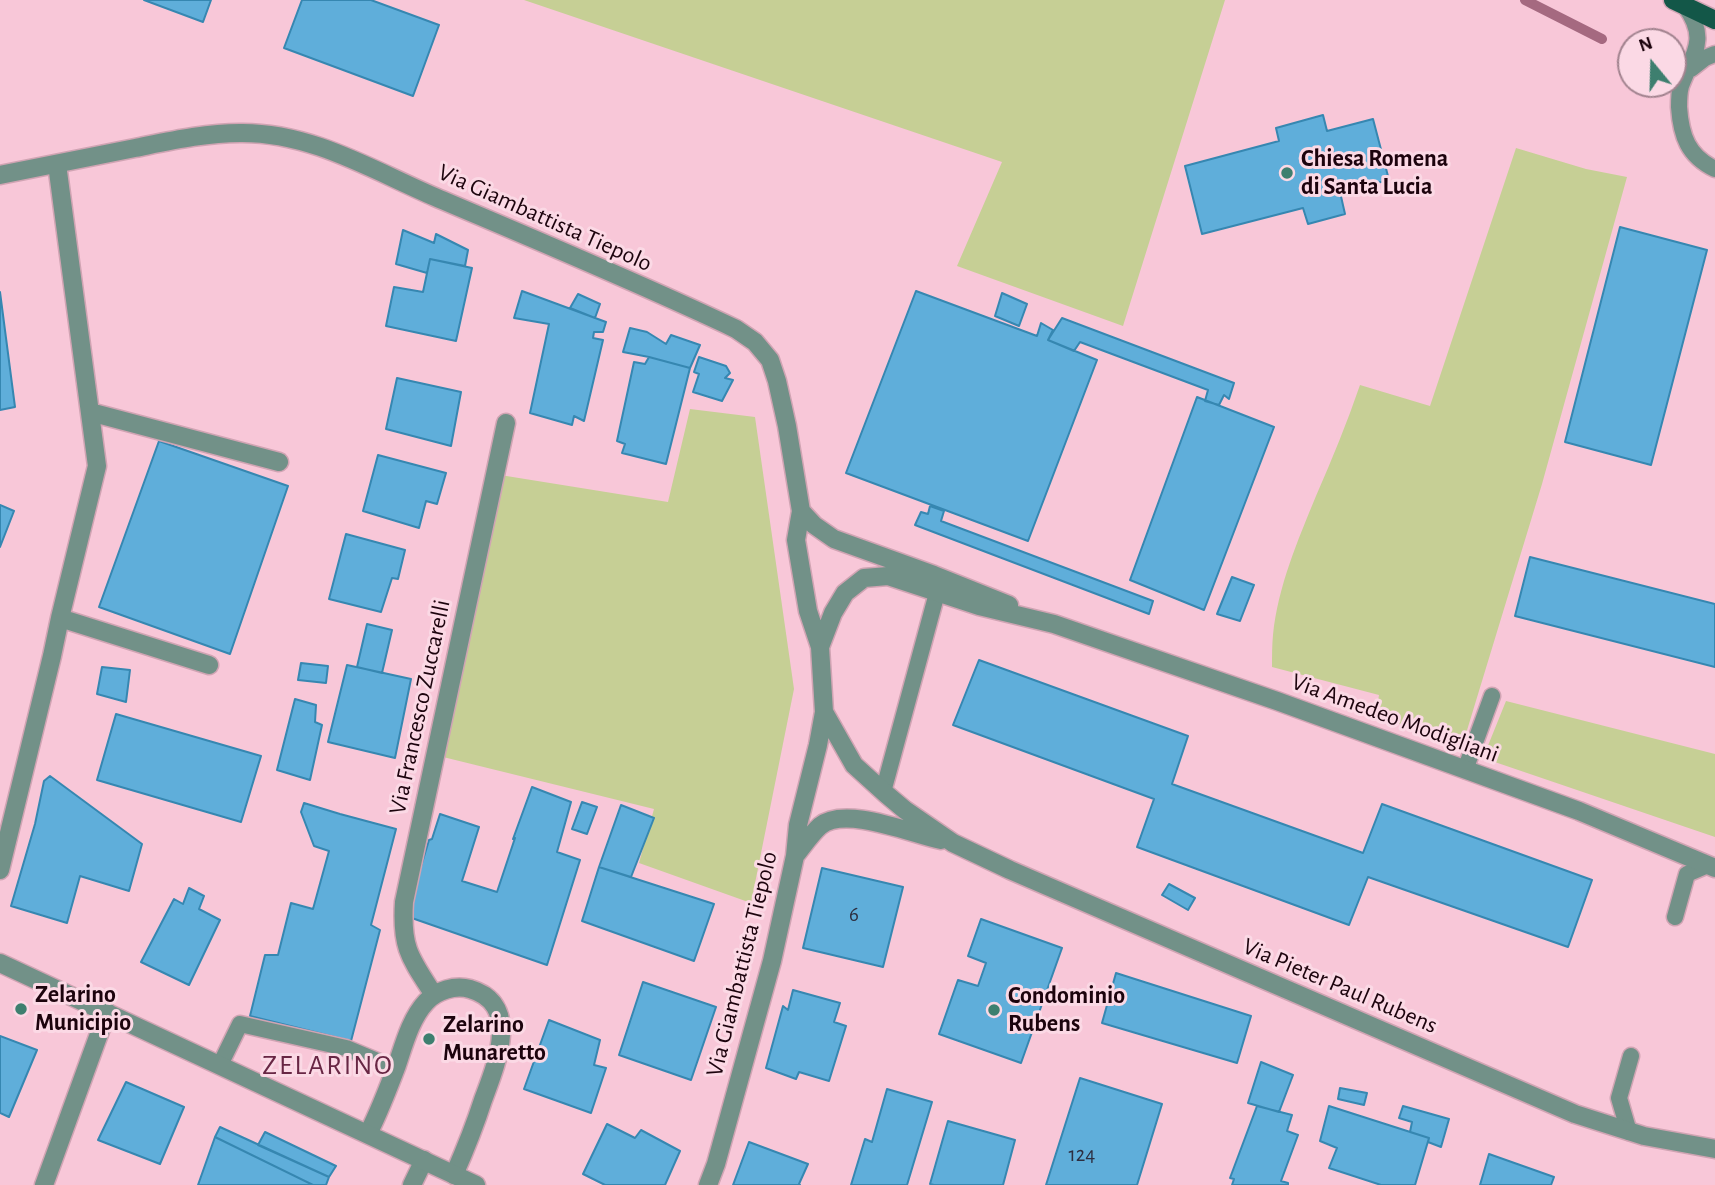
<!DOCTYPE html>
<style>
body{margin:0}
#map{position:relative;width:1715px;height:1185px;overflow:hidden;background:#f8c7d8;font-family:"Alegreya Sans",sans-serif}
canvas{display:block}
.north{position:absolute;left:1617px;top:28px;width:70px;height:70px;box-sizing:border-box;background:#fbd9e5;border:2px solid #a2838f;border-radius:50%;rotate:341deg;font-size:19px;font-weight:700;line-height:28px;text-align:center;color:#1c030d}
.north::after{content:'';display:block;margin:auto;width:24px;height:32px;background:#3e7f6f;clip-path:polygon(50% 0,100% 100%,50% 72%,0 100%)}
</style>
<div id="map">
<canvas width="1715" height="1185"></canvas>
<div class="north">N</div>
</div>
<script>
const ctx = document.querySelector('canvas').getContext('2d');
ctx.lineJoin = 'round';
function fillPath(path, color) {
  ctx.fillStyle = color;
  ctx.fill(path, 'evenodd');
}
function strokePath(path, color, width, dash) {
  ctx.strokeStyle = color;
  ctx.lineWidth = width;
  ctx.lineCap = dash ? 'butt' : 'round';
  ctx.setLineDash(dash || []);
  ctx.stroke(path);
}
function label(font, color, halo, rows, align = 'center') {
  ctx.font = font + ' "Alegreya Sans",sans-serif';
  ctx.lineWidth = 6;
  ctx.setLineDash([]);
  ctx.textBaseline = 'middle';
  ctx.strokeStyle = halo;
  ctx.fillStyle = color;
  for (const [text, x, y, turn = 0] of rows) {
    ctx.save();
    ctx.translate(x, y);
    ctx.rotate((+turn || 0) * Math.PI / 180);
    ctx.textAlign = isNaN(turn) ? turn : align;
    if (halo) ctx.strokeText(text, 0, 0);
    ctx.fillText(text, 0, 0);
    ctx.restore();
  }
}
fillPath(new Path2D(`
 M 524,0 L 1225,0 L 1123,326 L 957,266 L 1002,162 Z
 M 1516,148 L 1586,169 L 1627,177 L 1542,484 L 1461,750 L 1376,714 L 1379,695 L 1272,667 C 1272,656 1272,645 1273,635 C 1278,586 1298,540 1316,496 C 1332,459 1347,423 1360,385 L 1430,406 Z
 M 690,409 L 755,417 L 794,689 L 751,903 L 639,863 L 654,809 L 439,756 L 494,474 L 668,502 Z
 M 1506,701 L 1715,754 L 1715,837 L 1483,758 Z`), '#c6cf95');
strokePath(new Path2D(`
 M 1525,0 L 1602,39`), '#a56980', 10);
const building = new Path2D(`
 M 144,0 L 211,0 L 203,22 Z
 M 302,0 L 371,0 L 439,25 L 413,96 L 284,48 Z
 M 1323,115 L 1327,131 L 1373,119 L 1389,180 L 1340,192 L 1345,214 L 1308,224 L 1303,208 L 1202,234 L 1185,166 L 1279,141 L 1276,128 Z
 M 1620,227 L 1707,250 L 1651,465 L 1565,442 Z
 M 403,230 L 434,243 L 436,234 L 468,250 L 465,266 L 430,259 L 427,273 L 396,264 Z
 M 430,259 L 472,268 L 456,341 L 386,326 L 394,287 L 423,292 Z
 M 522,291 L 606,322 L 603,332 L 594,332 L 593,338 L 603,340 L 584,421 L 574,416 L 572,425 L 530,413 L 549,324 L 514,318 Z
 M 916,291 L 1037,336 L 1041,323 L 1053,330 L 1048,340 L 1097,360 L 1028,541 L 846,473 Z
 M 0,292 L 15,407 L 0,410 Z
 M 1002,293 L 1027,304 L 1019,326 L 995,316 Z
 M 578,294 L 600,304 L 595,318 L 570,308 Z
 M 1062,318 L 1234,383 L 1229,399 L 1224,395 L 1219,405 L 1205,401 L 1208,390 L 1080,342 L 1074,351 L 1048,340 Z
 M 630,328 L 647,332 L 666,344 L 671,335 L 700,345 L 690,368 L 649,357 L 623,352 Z
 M 649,357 L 690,368 L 666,464 L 622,453 L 625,444 L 617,441 L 634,362 L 645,364 Z
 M 699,357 L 726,366 L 730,373 L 725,378 L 733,380 L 722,401 L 693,392 L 699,374 L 694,372 Z
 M 397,378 L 461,392 L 451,446 L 386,429 Z
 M 1197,397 L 1274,427 L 1204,610 L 1130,580 Z
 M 159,441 L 288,486 L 230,654 L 99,607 Z
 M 378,455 L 446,473 L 437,504 L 426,501 L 419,528 L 363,511 Z
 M 0,505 L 14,511 L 0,547 Z
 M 930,506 L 944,511 L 941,521 L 1153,601 L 1149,614 L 915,525 L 921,512 L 928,514 Z
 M 346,534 L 405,550 L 398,579 L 392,578 L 381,612 L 329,599 Z
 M 1530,557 L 1715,604 L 1715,667 L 1515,616 Z
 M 1232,577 L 1254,585 L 1240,621 L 1217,614 Z
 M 367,624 L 392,630 L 382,673 L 357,667 Z
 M 979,660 L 1188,736 L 1172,784 L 1363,853 L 1382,804 L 1592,880 L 1568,947 L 1368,877 L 1349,925 L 1137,847 L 1154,799 L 953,725 Z
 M 301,663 L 328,666 L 326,683 L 298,680 Z
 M 347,665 L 411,679 L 395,758 L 328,742 Z
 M 102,667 L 130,670 L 126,702 L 97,694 Z
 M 295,699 L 316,705 L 315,722 L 322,725 L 310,780 L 277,770 Z
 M 116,714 L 261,756 L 241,822 L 97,780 Z
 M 50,776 L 142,844 L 129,891 L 80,876 L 67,923 L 11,906 L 35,824 L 44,781 Z
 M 532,787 L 571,802 L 557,852 L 580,860 L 547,965 L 406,916 L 429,840 L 432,839 L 440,814 L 479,827 L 462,881 L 497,892 L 515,838 L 513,839 Z
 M 582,802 L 597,807 L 587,834 L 572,829 Z
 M 304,803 L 340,814 L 396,829 L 371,925 L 380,930 L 351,1041 L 250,1016 L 265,955 L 278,955 L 291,903 L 313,909 L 329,851 L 314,846 L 301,812 Z
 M 621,805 L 654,818 L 631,877 L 599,867 Z
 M 599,867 L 714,904 L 694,961 L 582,921 Z
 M 822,868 L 903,887 L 883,967 L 803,948 Z
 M 1169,884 L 1195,898 L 1188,910 L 1162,895 Z
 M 189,888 L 204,896 L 199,909 L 220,920 L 189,985 L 141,962 L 174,899 L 183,904 Z
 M 981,919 L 1062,948 L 1021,1063 L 939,1034 L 958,980 L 978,986 L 986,963 L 968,956 Z
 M 1116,973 L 1251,1016 L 1237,1063 L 1102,1023 Z
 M 643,982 L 716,1007 L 691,1080 L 619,1055 Z
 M 793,990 L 840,1003 L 834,1022 L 846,1026 L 829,1081 L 799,1072 L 796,1079 L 766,1068 L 783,1006 L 788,1010 Z
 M 549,1020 L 600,1040 L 594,1065 L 606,1068 L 591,1113 L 524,1089 Z
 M 0,1036 L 37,1050 L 9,1117 L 0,1113 Z
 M 1261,1062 L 1293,1075 L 1279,1112 L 1248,1103 Z
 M 1080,1078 L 1162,1104 L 1137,1185 L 1046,1185 Z
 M 126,1082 L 184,1107 L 160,1164 L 98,1140 Z
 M 1340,1088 L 1367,1093 L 1364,1105 L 1338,1099 Z
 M 887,1089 L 932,1102 L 907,1185 L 851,1185 L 865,1139 L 872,1142 Z
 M 1257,1106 L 1292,1115 L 1287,1131 L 1298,1135 L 1281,1181 L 1288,1183 L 1288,1185 L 1232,1185 L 1234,1179 L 1230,1178 Z
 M 1329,1106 L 1429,1138 L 1415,1185 L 1381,1185 L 1329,1168 L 1337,1148 L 1320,1141 Z
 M 1403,1106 L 1449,1119 L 1441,1147 L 1428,1142 L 1429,1138 L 1410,1132 L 1412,1122 L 1399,1118 Z
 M 948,1121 L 1015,1140 L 1003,1185 L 934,1185 L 930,1184 Z
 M 607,1124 L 635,1138 L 641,1130 L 680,1151 L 665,1185 L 605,1185 L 583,1174 Z
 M 220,1127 L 329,1177 L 326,1185 L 313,1185 L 215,1137 Z
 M 265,1132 L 336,1166 L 329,1177 L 258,1145 Z
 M 215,1137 L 313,1185 L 198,1185 Z
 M 749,1142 L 808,1164 L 799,1184 L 800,1185 L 733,1185 Z
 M 1489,1154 L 1554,1177 L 1551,1185 L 1480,1185 Z`);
fillPath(building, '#5faeda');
strokePath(building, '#3687b1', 2);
const service = new Path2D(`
 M 1685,6 C 1709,39 1693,54 1681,86 C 1679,93 1679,100 1679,107 C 1681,136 1688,156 1715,169
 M 1691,69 L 1705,58 L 1715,54
 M 1465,770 L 1492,696
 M 883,792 L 937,593
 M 1675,917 L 1687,874 L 1708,865
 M 220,1065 L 240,1024 L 346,1048 L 396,1069
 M 1629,1132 L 1619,1098 L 1631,1056`);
const minor = new Path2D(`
 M 0,175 C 45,166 90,157 135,148 C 170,141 205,133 240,133 C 311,132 372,170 435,197 C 536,240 637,282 736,329 L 755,342 L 770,360 L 777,381 L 787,426 L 801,511 L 796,540 L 808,611 L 820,647
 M 90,412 L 279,462
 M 801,511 L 814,525 L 834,539 L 934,575 L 1009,605
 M 60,618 L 209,665
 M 795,856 C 803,846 811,834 820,826 C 845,805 912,834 941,840
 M 1715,868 L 1579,811 L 1277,701 L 1054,624 L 979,606 L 888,576 L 864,578 L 845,593 L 833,613 L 820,647 L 824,712 L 854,765 L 886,794 L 905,810 L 953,843 L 1010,870 L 1575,1114 L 1644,1136 L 1715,1149
 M 0,870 L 52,656 L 60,618 L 97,466 L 57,164
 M 434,995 C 410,958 401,948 404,902 L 506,423
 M 368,1134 C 379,1112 388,1089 397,1065 C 404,1044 411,1018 426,1002 C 437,990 455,985 470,989 C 522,1004 496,1065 483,1100 C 475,1125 465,1150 454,1175
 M 44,1185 L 107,1012
 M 412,1185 L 424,1160
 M 708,1185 L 716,1164 L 772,961 L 795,856 L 798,825 L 818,745 L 824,712`);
const tertiary = new Path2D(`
 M 0,963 L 476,1185`);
const primary = new Path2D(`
 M 1673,0 L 1715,20`);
strokePath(service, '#d0a4b3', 19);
strokePath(minor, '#d0a4b3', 21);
strokePath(tertiary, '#d0a4b3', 21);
strokePath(primary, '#d0a4b3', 21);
strokePath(service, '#729188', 16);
strokePath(minor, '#729188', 18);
strokePath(tertiary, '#729188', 18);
strokePath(primary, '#135748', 18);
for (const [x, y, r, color] of [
 [1287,173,7,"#3e7f6f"],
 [21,1009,7,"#3e7f6f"],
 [994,1010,7,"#3e7f6f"],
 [429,1039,7,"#3e7f6f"]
]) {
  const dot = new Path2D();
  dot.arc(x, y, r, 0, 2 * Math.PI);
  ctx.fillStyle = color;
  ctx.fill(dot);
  strokePath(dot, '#fbd9e5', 2.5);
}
label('21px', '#2d2e40', null, [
 ["6",854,915],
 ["124",1082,1155]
]);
label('bold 24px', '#1c030d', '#fbd9e5', [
 ["Chiesa Romena",1301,159],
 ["di Santa Lucia",1301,187],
 ["Zelarino",35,995],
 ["Municipio",35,1023],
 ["Condominio",1008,996],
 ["Rubens",1008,1024],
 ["Zelarino",443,1025],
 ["Munaretto",443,1053]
], 'left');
label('24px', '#1c030d', '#fbd9e5', [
 ["Via Giambattista Tiepolo",545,218,24],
 ["Via Francesco Zuccarelli",420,707,-78],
 ["Via Amedeo Modigliani",1395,718,20],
 ["Via Giambattista Tiepolo",742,964,-76],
 ["Via Pieter Paul Rubens",1340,986,23]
]);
ctx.letterSpacing = '2px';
label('28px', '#682644', '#fbd9e5', [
 ["ZELARINO",328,1066]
]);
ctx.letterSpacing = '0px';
</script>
